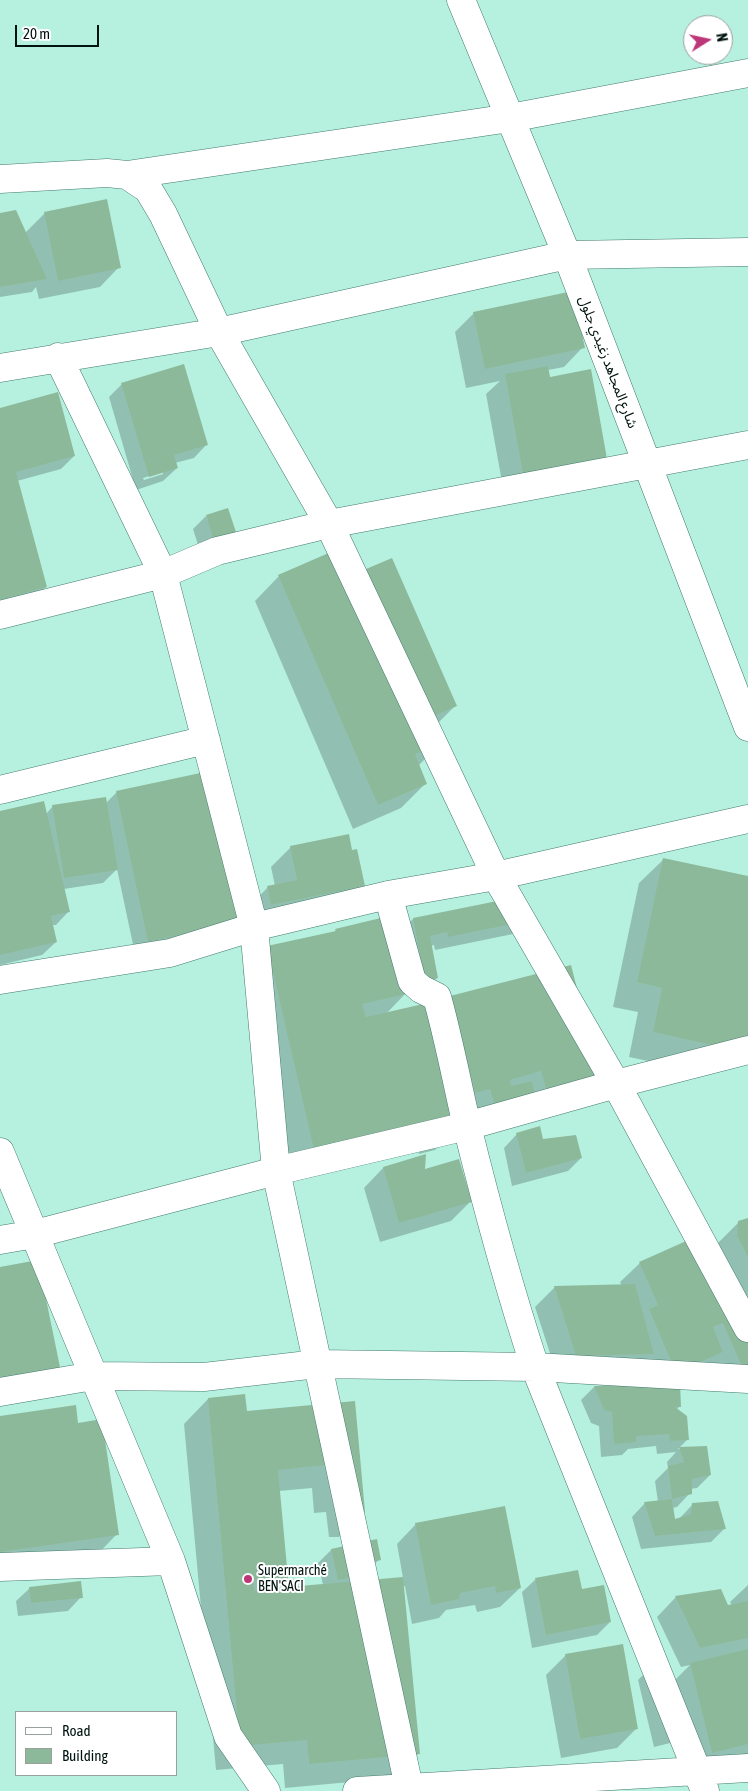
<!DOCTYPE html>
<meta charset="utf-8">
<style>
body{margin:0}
#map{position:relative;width:748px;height:1791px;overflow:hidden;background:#b6f1e0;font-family:"Asap Condensed",sans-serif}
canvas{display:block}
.legend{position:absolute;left:15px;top:1711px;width:162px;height:65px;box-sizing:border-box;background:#fff;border:1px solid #99a19f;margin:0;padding:6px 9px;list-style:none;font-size:15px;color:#00140f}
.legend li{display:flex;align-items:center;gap:10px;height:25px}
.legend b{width:25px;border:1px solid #99a19f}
.north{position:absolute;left:683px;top:15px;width:50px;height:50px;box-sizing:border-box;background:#fff;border:1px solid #99a19f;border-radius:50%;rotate:80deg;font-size:14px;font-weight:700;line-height:20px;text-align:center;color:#00140f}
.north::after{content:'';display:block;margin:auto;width:18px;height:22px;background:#bd3677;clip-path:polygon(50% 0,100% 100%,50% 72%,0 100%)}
.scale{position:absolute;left:15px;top:25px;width:84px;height:22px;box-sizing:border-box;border:2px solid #00140f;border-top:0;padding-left:6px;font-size:15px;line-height:18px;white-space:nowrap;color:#00140f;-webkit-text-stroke:4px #fff;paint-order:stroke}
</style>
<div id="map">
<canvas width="748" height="1791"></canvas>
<ul class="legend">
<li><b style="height:6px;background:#fff"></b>Road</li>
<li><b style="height:14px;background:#8db99b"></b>Building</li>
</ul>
<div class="north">N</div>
<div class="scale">20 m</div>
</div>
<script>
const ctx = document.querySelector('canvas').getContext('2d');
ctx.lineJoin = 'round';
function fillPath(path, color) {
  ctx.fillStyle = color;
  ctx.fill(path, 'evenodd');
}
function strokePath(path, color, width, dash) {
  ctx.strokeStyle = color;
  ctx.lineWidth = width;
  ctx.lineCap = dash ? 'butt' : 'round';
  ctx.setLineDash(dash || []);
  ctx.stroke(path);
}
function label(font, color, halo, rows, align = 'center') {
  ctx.font = font + ' "Asap Condensed","Noto Sans Arabic",sans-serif';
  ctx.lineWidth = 4;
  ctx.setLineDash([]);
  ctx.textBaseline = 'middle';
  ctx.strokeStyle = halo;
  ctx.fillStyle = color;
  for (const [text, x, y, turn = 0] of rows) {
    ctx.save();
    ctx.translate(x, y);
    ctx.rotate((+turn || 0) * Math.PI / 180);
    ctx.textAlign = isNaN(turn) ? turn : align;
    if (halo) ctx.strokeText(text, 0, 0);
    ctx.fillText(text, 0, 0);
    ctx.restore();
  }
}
fillPath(new Path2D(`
 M 45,213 L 119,267 L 100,287 L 39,299 L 36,287 L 32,292 L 0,297 L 0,214 L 25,233 Z
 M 474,313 L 583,347 L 564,367 L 548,370 L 549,378 L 590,371 L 506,504 L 486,394 L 500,381 L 466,388 L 455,332 Z
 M 122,384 L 207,444 L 194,458 L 175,463 L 177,468 L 163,481 L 136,490 L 109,397 ZM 163,472 L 163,474 L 144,480 L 143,478 Z
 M 0,409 L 74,456 L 61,469 L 17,481 L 46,587 L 33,600 L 0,609 Z
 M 206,516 L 225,557 L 204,564 L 193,529 Z
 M 279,576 L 455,706 L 437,724 L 444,740 L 419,765 L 426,783 L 401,808 L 353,829 L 255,601 Z
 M 117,792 L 237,922 L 135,954 L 117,869 L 103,883 L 64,889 L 69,911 L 56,925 L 52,925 L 56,942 L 42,955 L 0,965 L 0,812 L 46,814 L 53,806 L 106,803 Z
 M 291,847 L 351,852 L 363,885 L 344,905 L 251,923 L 249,907 L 268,887 L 275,886 L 271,867 Z
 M 664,859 L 748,877 L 748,1057 L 700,1072 L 629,1057 L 638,1012 L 613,1007 L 639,883 Z
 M 521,897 L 526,921 L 513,934 L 435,950 L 434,945 L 430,946 L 437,978 L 423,991 L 400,932 L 413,919 Z
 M 336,930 L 405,994 L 386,1014 L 599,1081 L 523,1116 L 511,1128 L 489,1134 L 459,1125 L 435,1150 L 419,1154 L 418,1149 L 290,1178 L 243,972 L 267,948 L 334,932 Z
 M 517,1134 L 542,1140 L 581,1158 L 568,1171 L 512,1186 L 504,1148 Z
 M 383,1168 L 424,1171 L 470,1202 L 451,1221 L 380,1242 L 364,1188 Z
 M 748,1220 L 748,1377 L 723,1388 L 712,1362 L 702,1372 L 674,1384 L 680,1406 L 676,1410 L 688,1439 L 678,1449 L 706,1447 L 710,1475 L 697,1488 L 690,1489 L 690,1493 L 677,1507 L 672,1508 L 674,1521 L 679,1519 L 693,1504 L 724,1529 L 711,1542 L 641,1549 L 632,1517 L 645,1503 L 658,1502 L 655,1481 L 668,1468 L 667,1462 L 676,1452 L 657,1454 L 656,1446 L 628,1449 L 622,1455 L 601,1457 L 599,1426 L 591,1423 L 581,1400 L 594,1387 L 653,1385 L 557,1375 L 535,1307 L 555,1287 L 622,1286 L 620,1282 L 640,1263 L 716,1245 L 739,1222 Z
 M 208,1399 L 246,1412 L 354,1402 L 364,1512 L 339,1537 L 329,1537 L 326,1512 L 314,1513 L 312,1488 L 279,1491 L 287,1577 L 274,1590 L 323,1585 L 318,1563 L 331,1550 L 380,1559 L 354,1582 L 403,1578 L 397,1544 L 416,1524 L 520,1588 L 500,1607 L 477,1612 L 475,1605 L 446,1610 L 439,1618 L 412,1624 L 405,1586 L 403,1587 L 419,1753 L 394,1778 L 285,1788 L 283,1764 L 216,1770 L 184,1424 Z
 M 0,1418 L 77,1424 L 117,1534 L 93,1559 L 0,1572 Z
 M 536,1579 L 581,1591 L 610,1622 L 597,1635 L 532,1648 L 522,1592 Z
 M 748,1585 L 748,1761 L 687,1776 L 678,1741 L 654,1747 L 638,1680 L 652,1666 L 668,1687 L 690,1665 L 681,1667 L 657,1617 L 676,1597 L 727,1606 L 732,1605 L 730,1602 Z
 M 30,1588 L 81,1597 L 68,1611 L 18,1616 L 16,1601 Z
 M 566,1655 L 636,1729 L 617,1748 L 561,1758 L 546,1675 Z`), '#0003');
fillPath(new Path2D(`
 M 107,199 L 121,268 L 58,281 L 44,212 Z
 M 16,210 L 47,279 L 0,287 L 0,213 Z
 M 573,291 L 585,348 L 485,369 L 473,312 Z
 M 184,364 L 208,445 L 174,455 L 178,468 L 149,477 L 121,383 Z
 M 548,366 L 550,377 L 591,369 L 607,459 L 525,485 L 505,374 Z
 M 58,392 L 75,456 L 16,472 L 47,587 L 0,600 L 0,408 Z
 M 228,508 L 240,544 L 217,551 L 206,515 Z
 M 347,545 L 359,572 L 392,558 L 457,706 L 434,716 L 445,741 L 415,754 L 427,784 L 378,805 L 278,575 Z
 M 205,772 L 238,922 L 148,942 L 116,791 Z
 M 106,797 L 118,870 L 64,878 L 52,805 Z
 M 44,801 L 70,912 L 51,916 L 57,942 L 0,955 L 0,811 Z
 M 349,834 L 352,850 L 357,849 L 365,886 L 271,905 L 267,886 L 297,880 L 290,846 Z
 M 663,858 L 748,876 L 748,1041 L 725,1048 L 653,1032 L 662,988 L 637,982 Z
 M 522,896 L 527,921 L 448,937 L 447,932 L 430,936 L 438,978 L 425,981 L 413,918 Z
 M 389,916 L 407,994 L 362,1004 L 366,1017 L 432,1002 L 460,1126 L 315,1154 L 267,946 L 336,931 L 335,929 Z
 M 571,965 L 601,1081 L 548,1095 L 541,1071 L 510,1080 L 511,1086 L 532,1081 L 537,1104 L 495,1106 L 490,1089 L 475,1093 L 450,996 Z
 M 540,1126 L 543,1139 L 576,1135 L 582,1158 L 526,1173 L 516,1133 Z
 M 426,1154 L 425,1169 L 459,1159 L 472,1202 L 399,1223 L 383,1167 Z
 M 748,1218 L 748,1257 L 737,1236 L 738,1221 Z
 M 711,1230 L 748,1312 L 748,1367 L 743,1369 L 723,1323 L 713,1327 L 723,1352 L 676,1373 L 649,1309 L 658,1305 L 639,1262 Z
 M 38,1260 L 61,1372 L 0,1384 L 0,1267 Z
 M 635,1284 L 654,1354 L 576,1356 L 554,1286 Z
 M 680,1382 L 681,1407 L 675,1407 L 687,1416 L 689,1440 L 670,1441 L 669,1434 L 636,1436 L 636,1442 L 614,1444 L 612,1412 L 604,1410 L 594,1386 Z
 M 245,1394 L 247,1411 L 355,1401 L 365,1512 L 353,1513 L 336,1464 L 278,1470 L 288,1578 L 253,1581 L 254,1590 L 403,1577 L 420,1754 L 309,1764 L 307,1740 L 240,1746 L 208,1398 Z
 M 76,1405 L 78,1423 L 102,1419 L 119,1535 L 0,1552 L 0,1416 Z
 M 707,1446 L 711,1475 L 692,1479 L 692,1494 L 672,1499 L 675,1519 L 691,1514 L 692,1503 L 718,1501 L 726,1529 L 655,1536 L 644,1502 L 672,1499 L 668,1466 L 684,1462 L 679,1447 Z
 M 505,1506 L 521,1588 L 496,1593 L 495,1586 L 460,1593 L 459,1599 L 431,1605 L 415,1523 Z
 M 377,1539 L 381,1560 L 362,1564 L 364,1575 L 338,1580 L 331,1549 Z
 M 578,1570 L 582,1589 L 604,1585 L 611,1622 L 546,1635 L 535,1578 Z
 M 81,1581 L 83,1598 L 31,1603 L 29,1587 Z
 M 721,1589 L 728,1605 L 748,1601 L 748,1638 L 700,1648 L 675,1596 Z
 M 623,1644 L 638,1729 L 580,1739 L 565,1654 Z
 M 748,1649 L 748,1744 L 712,1753 L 690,1663 Z`), '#8db99b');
const minor = new Path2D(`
 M 461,0 L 567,255 L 748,727
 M 127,175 L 510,118 L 748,73
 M 0,179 L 107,173 L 127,175 L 148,189 L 163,214 L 219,332 L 329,524 L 496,876 L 616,1084 L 748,1328
 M 0,368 L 219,332 L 567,255 L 748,252
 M 0,615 L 163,574 L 217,551 L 329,524 L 748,445
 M 0,790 L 206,740
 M 388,895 L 412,981 L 421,989 L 437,997 C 449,1040 457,1083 467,1126 C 487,1207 509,1288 535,1367 L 705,1791
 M 0,980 L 170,953 L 254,927 L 163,574 L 58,357
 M 0,1152 L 171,1561 L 228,1736 L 266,1791
 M 0,1240 L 35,1234 L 276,1171 L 467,1126 L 616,1084 L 748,1050
 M 0,1392 L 93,1376 L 204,1377 L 317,1364 L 535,1367 L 748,1379
 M 0,1567 L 171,1561
 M 409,1787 L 276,1171 L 254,927 L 388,895 L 496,876 L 748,819
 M 357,1791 L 748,1768`);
strokePath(minor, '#427a6c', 29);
strokePath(minor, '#fff', 28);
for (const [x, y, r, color] of [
 [248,1579,5,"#bd3677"]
]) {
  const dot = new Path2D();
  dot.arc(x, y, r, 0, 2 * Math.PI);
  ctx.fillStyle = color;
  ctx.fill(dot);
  strokePath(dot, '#fff', 2);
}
label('14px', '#00140f', '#fff', [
 ["شارع المجاهد زغيدي جلول",608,362,69]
]);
label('14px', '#00140f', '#fff', [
 ["Supermarché",258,1571],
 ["BEN'SACI",258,1587]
], 'left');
</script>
